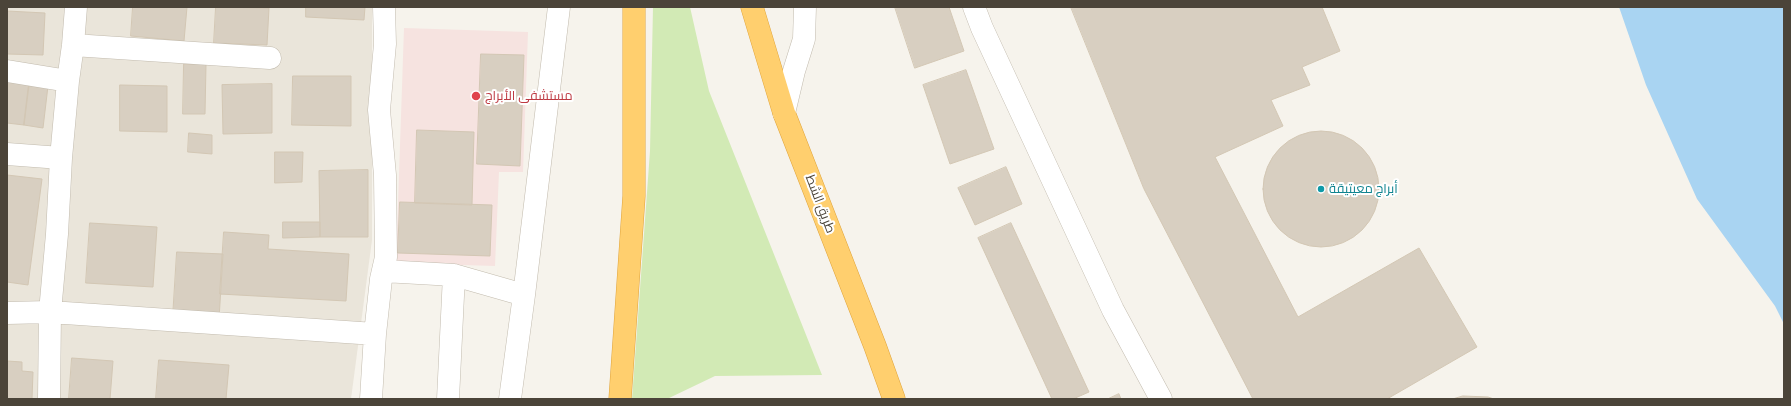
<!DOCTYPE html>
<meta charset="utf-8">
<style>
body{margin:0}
#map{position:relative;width:1791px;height:406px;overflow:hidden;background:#f6f3ec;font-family:Cabin,sans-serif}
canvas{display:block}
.frame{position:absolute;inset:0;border:8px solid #4b4439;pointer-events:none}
</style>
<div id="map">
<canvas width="1791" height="406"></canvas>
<div class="frame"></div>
</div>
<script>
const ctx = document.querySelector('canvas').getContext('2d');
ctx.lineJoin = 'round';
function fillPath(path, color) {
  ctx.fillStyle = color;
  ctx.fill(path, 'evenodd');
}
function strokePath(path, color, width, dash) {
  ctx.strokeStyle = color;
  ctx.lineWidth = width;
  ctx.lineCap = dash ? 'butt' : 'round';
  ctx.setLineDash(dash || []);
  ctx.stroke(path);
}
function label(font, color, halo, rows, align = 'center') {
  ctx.font = font + ' Cabin,Cairo,sans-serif';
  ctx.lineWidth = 4;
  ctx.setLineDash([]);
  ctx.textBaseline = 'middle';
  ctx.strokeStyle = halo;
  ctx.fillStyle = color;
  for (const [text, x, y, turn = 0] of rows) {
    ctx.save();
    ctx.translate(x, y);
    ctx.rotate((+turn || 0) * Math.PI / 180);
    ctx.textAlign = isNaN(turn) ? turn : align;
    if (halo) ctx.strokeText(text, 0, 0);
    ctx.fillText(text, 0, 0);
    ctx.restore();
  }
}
fillPath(new Path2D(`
 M 7,7 L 372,7 L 372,240 L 351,399 L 7,399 Z`), '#eae5da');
fillPath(new Path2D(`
 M 404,28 L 528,32 L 523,172 L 499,172 L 495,266 L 396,263 Z`), '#f6e3e0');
fillPath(new Path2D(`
 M 653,7 L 690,7 L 709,91 L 822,375 L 715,376 L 667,399 L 632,399 L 650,151 Z`), '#d2eab5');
fillPath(new Path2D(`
 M 1619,7 L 1784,7 L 1784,324 L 1775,306 L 1697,199 L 1646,85 Z`), '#a9d4f2');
const building = new Path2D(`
 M 133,7 L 187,7 L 184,41 L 131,36 Z
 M 216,7 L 269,8 L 267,45 L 214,43 Z
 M 306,7 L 365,7 L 364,20 L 306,17 Z
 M 895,7 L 949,7 L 964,51 L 915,68 Z
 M 1071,7 L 1322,7 L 1340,51 L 1302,67 L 1310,85 L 1271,100 L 1283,126 L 1215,157 L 1298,317 L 1419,248 L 1477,347 L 1387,399 L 1253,399 L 1144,189 Z
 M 7,11 L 45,13 L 43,55 L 7,54 Z
 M 481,54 L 524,55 L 520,166 L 477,164 Z
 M 184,64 L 206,64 L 205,114 L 183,114 Z
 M 966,70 L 994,149 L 950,164 L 923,85 Z
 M 7,75 L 30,77 L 24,125 L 7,123 Z
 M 293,76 L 351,76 L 351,126 L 292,125 Z
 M 29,84 L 48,86 L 43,128 L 24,125 Z
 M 272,84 L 272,133 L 223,134 L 222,85 Z
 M 120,85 L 167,86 L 167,132 L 120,131 Z
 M 417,130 L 474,132 L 472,205 L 415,203 Z
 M1263 189a58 58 0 1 1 116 0a58 58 0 1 1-116 0Z
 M 189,133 L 212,135 L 212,154 L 188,152 Z
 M 275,152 L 303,152 L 302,182 L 275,183 Z
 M 1006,167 L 1022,204 L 975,225 L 958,188 Z
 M 368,170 L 368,237 L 320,237 L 319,171 Z
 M 7,175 L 42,179 L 28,285 L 7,282 Z
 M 400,202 L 492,205 L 490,256 L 398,253 Z
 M 283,222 L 320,222 L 320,237 L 283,238 Z
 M 90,223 L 157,227 L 153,287 L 86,283 Z
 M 1011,223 L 1089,392 L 1073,399 L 1052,399 L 978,238 Z
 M 224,232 L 269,235 L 268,249 L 349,254 L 346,301 L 220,294 Z
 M 177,252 L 223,254 L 219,319 L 173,317 Z
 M 72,358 L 113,361 L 110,399 L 69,399 Z
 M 159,360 L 229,365 L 226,399 L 156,399 Z
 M 7,361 L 22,362 L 22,371 L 33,372 L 32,399 L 7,399 Z
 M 1119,394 L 1121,399 L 1108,399 Z
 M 1463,396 L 1488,397 L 1494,399 L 1453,399 Z`);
fillPath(building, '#d8cfc1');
strokePath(building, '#d3c7b4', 1);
const minor = new Path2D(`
 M 974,7 L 982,28 L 1113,310 L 1161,399
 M 73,45 L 270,58
 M 7,71 L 68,81
 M 784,113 L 794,71 L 804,39 L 805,7
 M 7,154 L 61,158
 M 383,271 L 454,275 L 524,295 L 510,399
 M 524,295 L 559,7
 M 7,313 L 50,312 L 375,334
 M 49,399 L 50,312 L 57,234 L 61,158 L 68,81 L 73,45 L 76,7
 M 371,399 L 375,334 L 381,279 L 386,257 L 385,175 L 379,110 L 385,44 L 384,7
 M 448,399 L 454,275`);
const highway = new Path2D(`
 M 752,7 L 784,113 L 875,346 L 894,399
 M 620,399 L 634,196 L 634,7`);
strokePath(minor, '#c2bbae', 23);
strokePath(highway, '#e0a43c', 23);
strokePath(minor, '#fff', 22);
strokePath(highway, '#ffcf6e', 22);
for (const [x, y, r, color] of [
 [476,96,5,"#e0444e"],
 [1321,189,4,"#0f9aa8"]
]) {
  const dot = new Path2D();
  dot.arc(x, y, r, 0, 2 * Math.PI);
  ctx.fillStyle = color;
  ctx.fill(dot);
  strokePath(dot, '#fff', 1.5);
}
label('13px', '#be3a42', '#fff', [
 ["مستشفى الأبراج",485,96]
], 'left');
label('13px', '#0d838f', '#fff', [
 ["أبراج معيتيقة",1329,189]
], 'left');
label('13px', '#4b4439', '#fff', [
 ["طريق الشط",820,204,69]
]);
</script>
